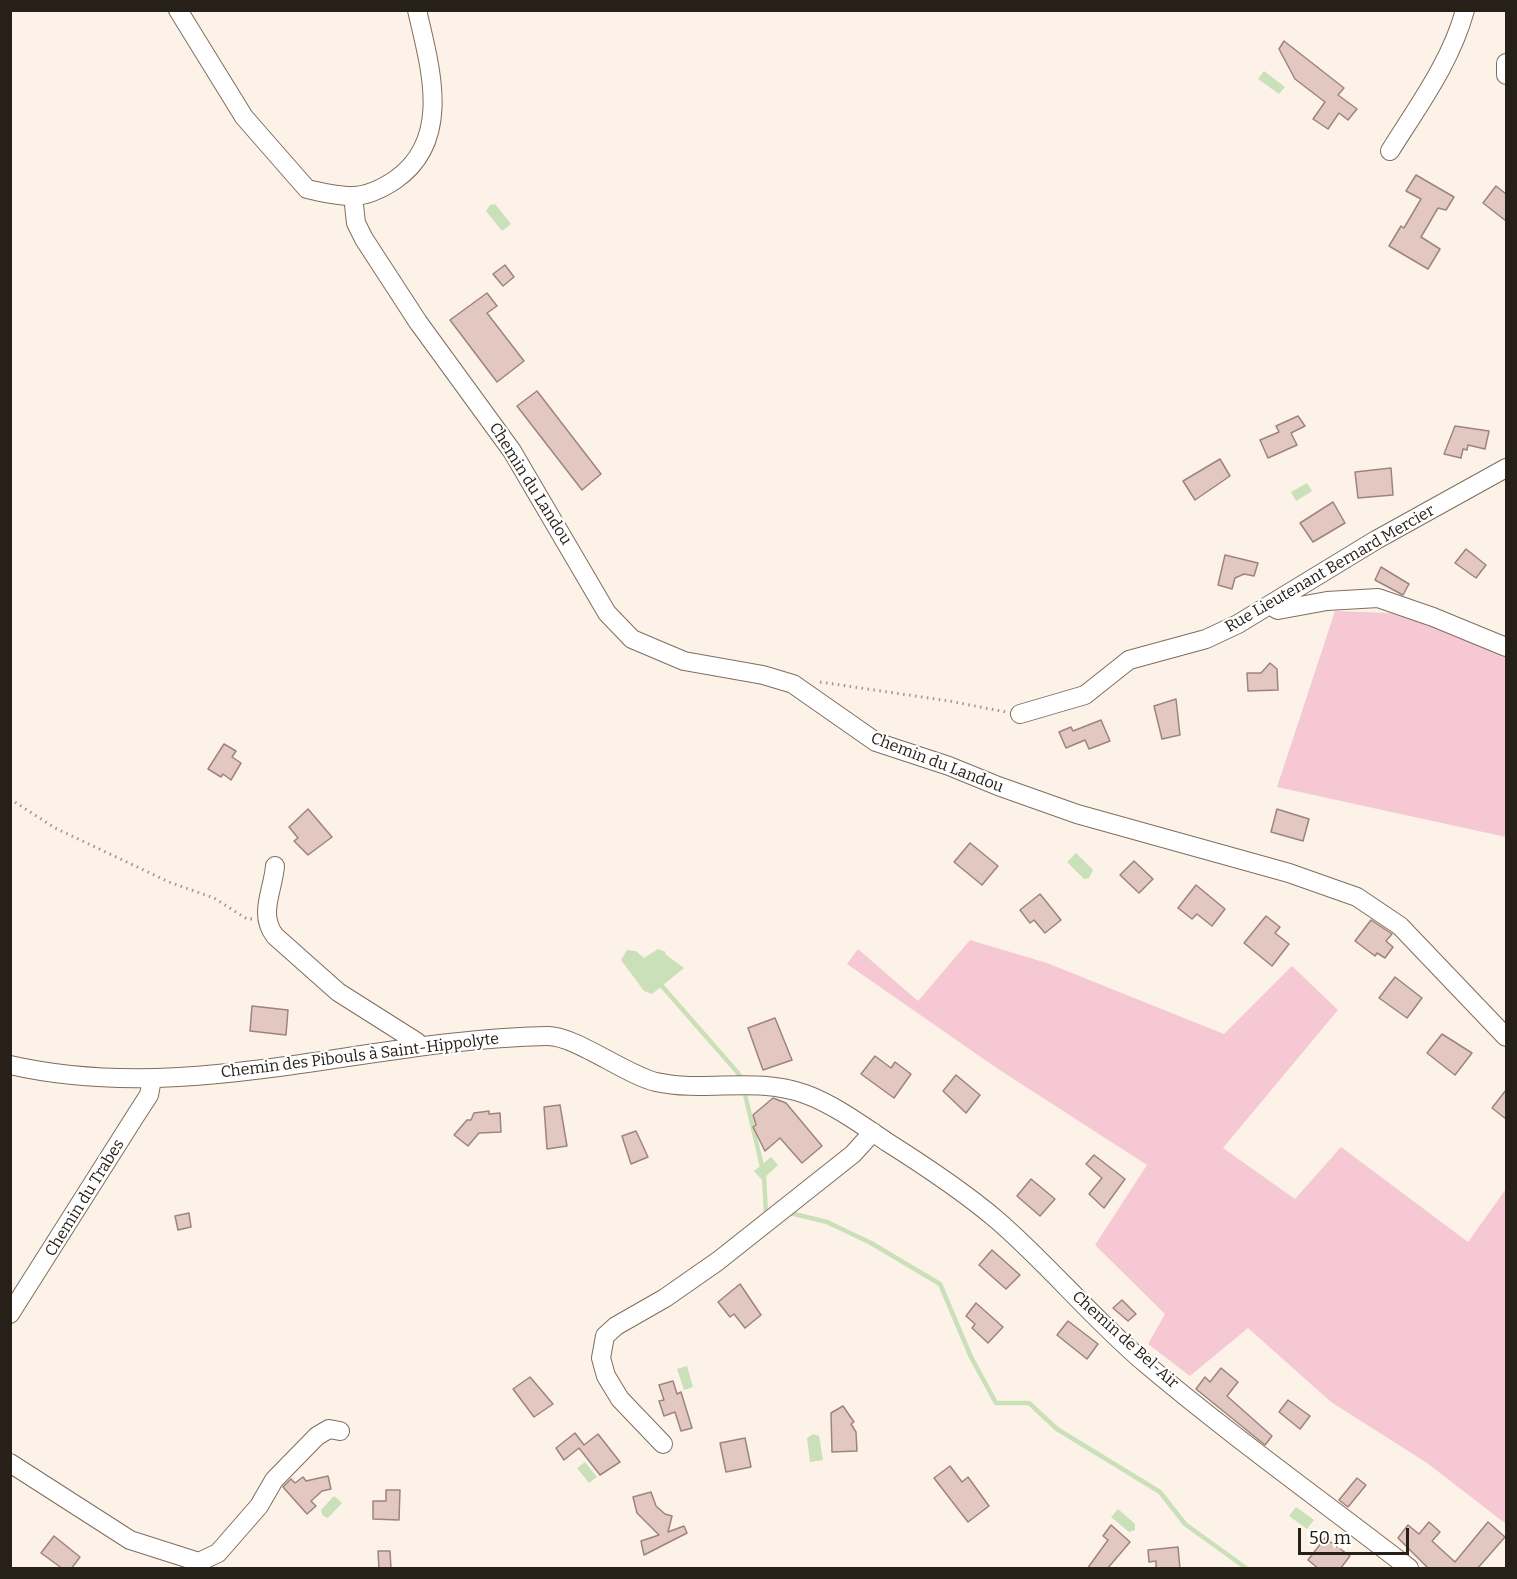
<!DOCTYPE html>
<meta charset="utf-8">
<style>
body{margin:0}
#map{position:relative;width:1517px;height:1579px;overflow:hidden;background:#fdf2e7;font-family:Bitter,serif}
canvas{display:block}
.frame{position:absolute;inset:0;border:12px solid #272019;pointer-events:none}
.scale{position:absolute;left:1298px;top:1528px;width:111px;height:27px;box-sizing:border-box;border:3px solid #272019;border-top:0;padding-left:8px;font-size:18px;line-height:21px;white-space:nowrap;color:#272019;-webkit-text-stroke:4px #fff;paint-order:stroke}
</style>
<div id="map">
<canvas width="1517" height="1579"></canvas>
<div class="frame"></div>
<div class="scale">50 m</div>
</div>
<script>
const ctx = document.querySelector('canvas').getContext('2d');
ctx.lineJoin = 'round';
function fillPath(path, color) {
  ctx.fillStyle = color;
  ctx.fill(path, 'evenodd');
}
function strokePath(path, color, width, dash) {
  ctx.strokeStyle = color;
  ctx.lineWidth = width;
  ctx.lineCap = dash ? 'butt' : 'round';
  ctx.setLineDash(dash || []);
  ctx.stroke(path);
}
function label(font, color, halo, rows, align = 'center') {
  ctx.font = font + ' Bitter,serif';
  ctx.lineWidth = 4.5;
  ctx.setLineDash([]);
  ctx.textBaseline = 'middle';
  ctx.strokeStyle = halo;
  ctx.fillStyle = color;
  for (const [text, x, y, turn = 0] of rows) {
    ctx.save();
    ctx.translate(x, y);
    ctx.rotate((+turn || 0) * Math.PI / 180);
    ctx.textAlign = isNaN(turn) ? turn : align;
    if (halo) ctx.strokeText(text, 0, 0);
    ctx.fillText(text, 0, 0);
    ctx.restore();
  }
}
fillPath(new Path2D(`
 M 1335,611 L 1390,613 L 1506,647 L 1506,837 L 1277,787 Z
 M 970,940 L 1047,963 L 1224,1034 L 1292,966 L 1338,1010 L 1223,1148 L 1295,1199 L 1341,1147 L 1468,1242 L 1506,1189 L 1506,1524 L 1427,1463 L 1331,1402 L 1248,1328 L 1190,1376 L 1148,1344 L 1165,1314 L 1095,1245 L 1147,1165 L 998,1069 L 847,964 L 858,949 L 918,1001 Z`), '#f5c8d4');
fillPath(new Path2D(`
 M 1264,71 L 1285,87 L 1279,94 L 1258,79 Z
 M 495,204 L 511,224 L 502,231 L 486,211 L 490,205 Z
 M 1307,483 L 1312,491 L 1296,501 L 1291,492 Z
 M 1076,853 L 1093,870 L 1089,878 L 1084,879 L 1067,862 Z
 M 658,949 L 666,952 L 665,954 L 684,968 L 652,994 L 644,991 L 621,960 L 627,950 L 636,951 L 644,958 Z
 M 771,1157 L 778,1165 L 762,1180 L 754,1171 Z
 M 687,1366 L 693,1387 L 684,1390 L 677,1369 Z
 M 813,1434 L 819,1436 L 823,1460 L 810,1462 L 807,1438 Z
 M 585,1462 L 597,1477 L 589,1483 L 577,1468 Z
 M 334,1496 L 342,1503 L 328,1518 L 323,1516 L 321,1510 Z
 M 1296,1507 L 1314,1520 L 1307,1529 L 1289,1516 Z
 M 1118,1509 L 1135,1524 L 1135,1530 L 1129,1532 L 1111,1517 Z`), '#cae0b8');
strokePath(new Path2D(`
 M 661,985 L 738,1073 L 741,1078
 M 744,1090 L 764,1175 L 766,1215
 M 790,1213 L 827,1222 L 871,1243 L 940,1284 L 971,1357 L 996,1403 L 1029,1403 L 1057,1429 L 1160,1492 L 1185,1524 L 1246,1568`), '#cae0b8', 4.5);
const building = new Path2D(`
 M 1284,41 L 1344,88 L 1338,95 L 1357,109 L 1348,120 L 1339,113 L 1328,129 L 1313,119 L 1325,102 L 1295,79 L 1279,49 Z
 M 1416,175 L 1454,197 L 1446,210 L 1438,208 L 1421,237 L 1440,249 L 1428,269 L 1389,246 L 1401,226 L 1404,228 L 1421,199 L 1406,191 Z
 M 1496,186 L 1506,194 L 1506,221 L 1483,203 Z
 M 505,265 L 514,277 L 503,286 L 493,274 Z
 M 487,293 L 497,306 L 487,313 L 524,361 L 497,382 L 450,320 Z
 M 537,391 L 601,474 L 582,490 L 517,406 Z
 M 1298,416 L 1305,426 L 1291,433 L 1297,445 L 1268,458 L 1260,440 L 1279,432 L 1276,426 Z
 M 1455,426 L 1489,431 L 1485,449 L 1468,445 L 1467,450 L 1463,449 L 1461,458 L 1444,454 Z
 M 1220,459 L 1230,476 L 1195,500 L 1183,481 Z
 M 1391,468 L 1393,495 L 1358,498 L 1355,472 Z
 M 1333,502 L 1345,523 L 1313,542 L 1300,523 Z
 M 1466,549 L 1486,565 L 1476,578 L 1455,563 Z
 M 1225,555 L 1258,563 L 1254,576 L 1244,574 L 1235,578 L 1232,589 L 1218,585 Z
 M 1381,567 L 1409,584 L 1403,595 L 1375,580 Z
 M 1270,663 L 1277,669 L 1278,690 L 1248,691 L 1247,673 L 1261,673 Z
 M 1176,699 L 1180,735 L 1162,739 L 1154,706 Z
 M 1101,720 L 1110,741 L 1089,749 L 1085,740 L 1066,748 L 1059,732 L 1071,727 L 1073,731 Z
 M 224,744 L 236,751 L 232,757 L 241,763 L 231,780 L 223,774 L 221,777 L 208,769 Z
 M 308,809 L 332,837 L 308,855 L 294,841 L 298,838 L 289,827 Z
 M 1277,809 L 1309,819 L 1303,841 L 1271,832 Z
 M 970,843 L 998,866 L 982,885 L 954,862 Z
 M 1134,861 L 1153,879 L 1139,893 L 1120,875 Z
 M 1196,885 L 1225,909 L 1212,926 L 1197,914 L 1192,919 L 1178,908 Z
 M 1040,894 L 1061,920 L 1045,933 L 1034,920 L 1030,923 L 1020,910 Z
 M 1266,916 L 1280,927 L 1275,933 L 1289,944 L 1272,966 L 1244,943 Z
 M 1371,920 L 1392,934 L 1386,941 L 1393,947 L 1385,958 L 1377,953 L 1375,956 L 1355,941 Z
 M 1395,977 L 1422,998 L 1407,1018 L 1379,998 Z
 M 252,1006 L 288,1010 L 286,1035 L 250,1031 Z
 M 775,1018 L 792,1060 L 763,1070 L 748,1028 Z
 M 1442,1034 L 1472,1053 L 1455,1075 L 1427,1053 Z
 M 875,1056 L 891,1068 L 895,1062 L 911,1074 L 894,1098 L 861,1074 Z
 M 956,1075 L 980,1095 L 966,1113 L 943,1091 Z
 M 1506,1090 L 1506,1119 L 1492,1108 Z
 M 773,1098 L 786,1103 L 822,1146 L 802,1163 L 780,1138 L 765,1151 L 753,1127 L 756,1125 L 753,1115 Z
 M 560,1105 L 567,1146 L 547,1149 L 544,1107 Z
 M 489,1111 L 489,1114 L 500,1113 L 501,1132 L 479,1133 L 468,1146 L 454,1135 L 467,1120 L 471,1120 L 474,1113 Z
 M 636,1131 L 648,1157 L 631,1164 L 622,1136 Z
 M 1094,1155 L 1125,1179 L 1104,1208 L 1089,1194 L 1102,1178 L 1086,1164 Z
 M 1031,1179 L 1055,1199 L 1040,1216 L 1017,1196 Z
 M 189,1213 L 191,1227 L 178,1230 L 175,1216 Z
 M 992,1250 L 1020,1275 L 1006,1289 L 979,1265 Z
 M 740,1284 L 761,1315 L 745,1328 L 734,1314 L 730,1317 L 718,1302 Z
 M 1122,1300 L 1136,1314 L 1128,1321 L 1113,1308 Z
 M 976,1303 L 1003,1327 L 988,1343 L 972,1328 L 975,1324 L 966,1316 Z
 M 1068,1321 L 1098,1344 L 1087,1359 L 1057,1335 Z
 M 1221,1368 L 1238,1382 L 1227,1396 L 1272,1436 L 1265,1445 L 1196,1389 L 1205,1377 L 1210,1382 Z
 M 530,1377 L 553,1404 L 534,1417 L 513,1389 Z
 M 673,1381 L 677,1394 L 681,1392 L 692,1428 L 681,1431 L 675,1412 L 664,1416 L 659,1401 L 664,1400 L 659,1385 Z
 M 1288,1400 L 1310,1416 L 1300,1429 L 1279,1412 Z
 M 843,1406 L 854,1422 L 851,1424 L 856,1432 L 857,1451 L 832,1452 L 831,1413 Z
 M 575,1433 L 584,1445 L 598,1434 L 620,1462 L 600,1475 L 579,1448 L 564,1460 L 556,1448 Z
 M 745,1438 L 751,1467 L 726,1472 L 720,1443 Z
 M 950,1466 L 962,1482 L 968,1477 L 989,1506 L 968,1522 L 934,1478 Z
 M 328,1476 L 331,1489 L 322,1491 L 311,1501 L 316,1506 L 307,1514 L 283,1487 L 291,1479 L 295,1483 L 303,1477 L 306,1481 Z
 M 1357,1478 L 1366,1485 L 1348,1507 L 1339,1500 Z
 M 386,1490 L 400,1490 L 399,1520 L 373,1519 L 373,1501 L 386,1501 Z
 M 651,1492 L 656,1506 L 665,1514 L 672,1516 L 668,1532 L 684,1526 L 687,1533 L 644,1555 L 641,1541 L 659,1535 L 637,1513 L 633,1497 Z
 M 1429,1522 L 1440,1532 L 1432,1541 L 1455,1562 L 1488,1522 L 1505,1537 L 1477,1569 L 1429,1569 L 1398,1538 L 1408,1525 L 1419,1534 Z
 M 1111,1525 L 1130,1542 L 1107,1569 L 1087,1569 L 1108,1540 L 1103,1536 Z
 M 54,1536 L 80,1557 L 71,1569 L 63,1569 L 41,1553 Z
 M 1325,1538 L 1350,1556 L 1340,1569 L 1319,1569 L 1308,1560 Z
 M 1178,1547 L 1180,1569 L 1156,1569 L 1156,1561 L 1149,1562 L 1148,1550 Z
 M 378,1551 L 390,1551 L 391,1569 L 379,1569 Z`);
fillPath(building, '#e2c8c1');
strokePath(building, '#9d847e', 1.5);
const street = new Path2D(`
 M 178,10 L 244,117 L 307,189 C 321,192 337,196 352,196 C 367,196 383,188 395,180 C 453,140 430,67 417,10
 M 1506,63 L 1506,75
 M 1390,151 C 1418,106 1451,62 1465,10
 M 353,196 L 356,223 L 364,239 L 418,322 L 512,451 L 607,613 L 632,639 L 684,661 L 763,675 L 793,684 L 876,742 L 949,766 L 998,786 L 1077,814 L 1289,873 L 1357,897 L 1400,926 L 1506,1037
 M 1269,605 L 1278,610 L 1327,601 L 1378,598 L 1433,617 L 1506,647
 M 1020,714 L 1085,695 L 1129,660 L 1206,639 L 1238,624 L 1376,540 L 1506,468
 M 275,866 C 273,891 258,914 275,936 L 338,992 L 417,1042 L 418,1046
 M 10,1065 C 189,1106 368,1039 547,1036 C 574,1035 626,1075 656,1082 C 706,1093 755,1076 805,1094 C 833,1104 862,1125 887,1142 C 925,1166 963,1191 997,1220 C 1049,1265 1093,1319 1146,1364 C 1230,1435 1321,1500 1409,1568
 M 10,1314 L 136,1115 L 149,1095 L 152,1079
 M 663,1444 L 620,1399 L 606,1376 L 601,1358 L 605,1336 L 616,1326 L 665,1298 L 718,1261 L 853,1154 L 873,1132
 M 10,1463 L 130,1540 L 199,1562 L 218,1553 L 259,1506 L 274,1480 L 317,1436 L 329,1429 L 340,1431`);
strokePath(street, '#7f6e5e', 20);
strokePath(new Path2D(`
 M 820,682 L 949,701 L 1006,712
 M 10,799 L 55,828 L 169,882 L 214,898 L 247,919 L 253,919`), '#9f968d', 3, [1.5, 4.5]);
strokePath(street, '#fff', 18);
label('16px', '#272019', '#fff', [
 ["Chemin du Landou",530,484,58],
 ["Rue Lieutenant Bernard Mercier",1330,569,-30],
 ["Chemin du Landou",937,763,21],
 ["Chemin des Pibouls à Saint-Hippolyte",360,1056,-7],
 ["Chemin du Trabes",85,1198,-58],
 ["Chemin de Bel-Air",1125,1340,42]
]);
</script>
